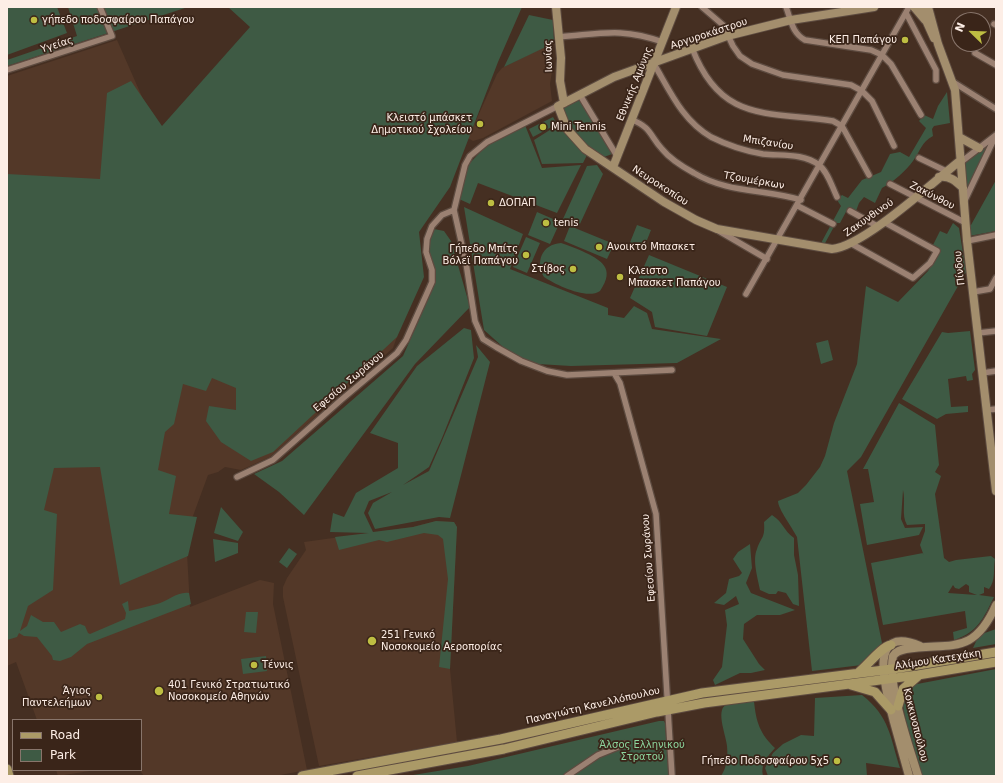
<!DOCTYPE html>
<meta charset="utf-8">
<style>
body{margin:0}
#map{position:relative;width:1003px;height:783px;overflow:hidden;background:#452f22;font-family:"DejaVu Sans",sans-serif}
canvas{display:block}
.frame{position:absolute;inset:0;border:8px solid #fdeee6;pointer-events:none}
.legend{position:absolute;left:12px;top:719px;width:130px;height:52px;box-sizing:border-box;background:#3a2519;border:1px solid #88756b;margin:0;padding:5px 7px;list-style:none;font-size:12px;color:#fdeee6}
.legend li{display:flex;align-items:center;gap:8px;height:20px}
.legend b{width:20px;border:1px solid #88756b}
.north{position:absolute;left:951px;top:12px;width:40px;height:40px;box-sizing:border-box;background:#3a2519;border:1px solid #88756b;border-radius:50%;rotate:293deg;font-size:11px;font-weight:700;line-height:16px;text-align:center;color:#fdeee6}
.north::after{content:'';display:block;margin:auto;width:14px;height:18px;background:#bebe42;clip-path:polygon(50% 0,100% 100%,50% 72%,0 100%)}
</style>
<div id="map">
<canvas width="1003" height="783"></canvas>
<div class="frame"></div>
<ul class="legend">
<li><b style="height:5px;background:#ab9a67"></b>Road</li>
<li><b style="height:11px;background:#3e5a44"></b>Park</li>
</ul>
<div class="north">N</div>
</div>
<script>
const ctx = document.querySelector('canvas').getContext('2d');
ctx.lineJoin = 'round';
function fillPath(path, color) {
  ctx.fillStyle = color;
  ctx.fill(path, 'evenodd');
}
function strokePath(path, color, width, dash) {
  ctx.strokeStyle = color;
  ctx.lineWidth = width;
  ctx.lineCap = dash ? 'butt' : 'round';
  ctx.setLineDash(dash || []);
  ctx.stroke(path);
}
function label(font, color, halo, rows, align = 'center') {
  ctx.font = font + ' "DejaVu Sans",sans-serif';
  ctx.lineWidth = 3.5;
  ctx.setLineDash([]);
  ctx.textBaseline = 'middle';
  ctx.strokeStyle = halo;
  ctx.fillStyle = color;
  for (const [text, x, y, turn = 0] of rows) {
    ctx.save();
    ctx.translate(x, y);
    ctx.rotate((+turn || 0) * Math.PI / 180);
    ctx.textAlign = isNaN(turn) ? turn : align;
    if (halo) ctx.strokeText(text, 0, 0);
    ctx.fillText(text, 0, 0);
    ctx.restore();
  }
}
fillPath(new Path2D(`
 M 240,7 L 415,228 L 419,275 L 393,348 L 270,457 L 241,470 L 225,467 L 218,472 L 208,475 L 186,535 L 190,607 L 260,580 L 274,583 L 273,604 L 307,770 L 275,776 L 144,776 L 141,772 L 141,720 L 37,720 L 16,662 L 7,666 L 7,76 L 117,40 L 158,133 L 253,28 Z
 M 544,47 L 553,65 L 550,84 L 552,101 L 483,138 L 473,141 L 468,138 L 497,74 L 502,68 Z
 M 436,521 L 454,522 L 457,527 L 450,669 L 457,742 L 319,766 L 283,597 L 283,587 L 287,578 L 306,550 L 304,542 L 413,527 Z
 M 56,770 L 96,770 L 58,776 Z`), '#533828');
fillPath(new Path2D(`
 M 7,7 L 57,7 L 67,33 L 7,55 Z
 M 68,7 L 188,7 L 7,66 L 7,60 L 77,36 Z
 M 228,7 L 522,7 L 498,62 L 450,187 L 419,232 L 424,277 L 397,337 L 273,452 L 251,461 L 221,442 L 206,421 L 209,406 L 236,410 L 236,388 L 212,378 L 206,391 L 183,384 L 174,424 L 165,432 L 158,470 L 176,476 L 169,514 L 197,517 L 188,556 L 120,585 L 100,467 L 54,468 L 44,510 L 57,514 L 53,590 L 28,606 L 20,631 L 27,626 L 31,615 L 43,622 L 54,622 L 61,632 L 80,624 L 85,626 L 88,633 L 90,634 L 125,619 L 126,613 L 122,604 L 128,601 L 129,611 C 139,609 148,606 157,604 C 166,602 178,591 189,593 L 191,604 L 87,644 L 71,657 L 60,661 L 53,660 L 52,656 L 37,637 L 24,636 L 19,633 L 17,637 L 7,640 L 7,174 L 100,179 L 107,93 L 131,81 L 162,126 L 250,27 Z
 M 529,15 L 553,20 L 554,43 L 504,67 Z
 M 947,92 L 950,123 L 934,126 L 932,129 L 933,136 C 921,142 920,152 913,161 C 906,171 893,182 882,188 L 875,203 L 864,197 L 859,203 L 856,211 L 848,208 L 840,223 L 836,223 L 824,245 L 820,245 L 841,206 L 837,200 L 842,195 L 848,198 L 862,180 L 881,172 L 890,154 L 900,152 L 909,157 L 926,128 L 919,121 L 924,115 L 933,119 L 938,106 Z
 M 579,99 L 612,154 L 604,157 C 585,144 567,131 563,107 Z
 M 553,117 L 557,124 L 533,137 L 529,129 Z
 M 561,123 L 588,153 L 583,163 L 542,164 L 534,140 Z
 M 525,125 L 542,168 L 581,165 L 557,213 L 478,183 L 470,204 L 459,199 L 468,165 L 487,145 Z
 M 993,140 L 964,195 L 961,163 Z
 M 597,165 L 603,174 L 579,226 L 563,219 L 587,166 Z
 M 996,180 L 996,231 L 969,236 L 968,225 L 971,225 Z
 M 464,207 L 523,234 L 510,269 L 608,308 L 608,315 L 624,318 L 634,306 L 647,313 L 652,329 L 721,339 L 677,363 L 571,366 L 521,363 L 484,330 Z
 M 537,212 L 560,222 L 550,244 L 528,235 Z
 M 953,223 L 959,228 L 966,272 L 861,457 L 847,471 L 882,643 L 862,665 L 812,671 L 797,537 C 792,527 778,509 778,501 L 798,493 L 806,485 L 820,467 L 825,456 L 834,423 L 857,364 L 866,286 L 898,302 L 928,271 L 939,252 L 932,247 L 940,231 L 947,234 Z
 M 637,225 L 651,230 L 643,250 L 629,245 Z
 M 570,226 L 614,244 L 607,259 L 564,241 Z
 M 434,229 L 444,231 L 451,241 L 470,307 L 415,364 L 304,515 L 279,492 L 254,474 L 282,461 L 403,356 L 433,288 L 426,252 Z
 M 526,237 L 540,243 L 527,273 L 513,267 Z
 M 561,243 C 568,245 575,248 582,251 C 601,260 616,268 600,291 C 587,300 556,285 544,277 C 535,262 542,244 561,243 Z
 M 649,255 L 727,287 L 707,336 L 655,327 L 652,312 L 630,298 Z
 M 464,328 L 471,330 L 474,358 L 442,438 L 429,467 L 403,485 L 429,471 L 478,357 L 476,345 L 490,362 L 450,518 L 439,517 L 375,529 L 368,513 L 373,503 L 392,492 L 369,501 L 364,513 L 373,532 L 413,527 L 436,521 L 454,522 L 457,527 L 450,669 L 439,667 L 448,579 L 443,539 L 438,535 L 424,533 L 387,542 L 379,540 L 339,550 L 335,537 L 369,533 L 330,532 L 333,513 L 344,517 L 356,493 L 398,468 L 398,443 L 370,433 L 417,366 Z
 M 970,331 L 975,370 L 972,374 L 973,380 L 967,381 L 966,376 L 948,379 L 951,407 L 968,406 L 968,412 L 946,414 L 937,419 L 902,399 L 942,332 L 948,333 Z
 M 828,340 L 833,360 L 821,364 L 816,343 Z
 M 899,403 L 935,425 L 939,465 L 935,472 L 941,476 L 935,494 L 944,558 L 949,562 L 956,560 L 991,556 L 995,559 C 993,570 996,580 989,589 L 984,587 L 984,593 L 979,595 L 994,597 C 983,619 978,632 954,640 L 953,632 L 967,628 L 965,611 L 883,625 L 871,563 L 923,553 L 924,556 L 920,545 L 925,531 L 925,524 L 907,525 C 901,515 906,502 903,490 L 901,519 L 905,528 L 923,527 L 919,535 L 867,545 L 860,504 L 874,502 L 868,469 L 863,469 ZM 966,584 L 969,586 L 969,592 L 977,595 L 948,593 L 953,585 L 955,588 L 959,589 Z
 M 221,507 L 243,532 L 238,541 L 214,533 Z
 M 772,515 C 784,523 783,530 794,538 L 794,555 L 798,575 L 799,606 L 793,604 L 786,593 L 778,591 L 776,594 L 769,594 L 760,590 C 758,579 752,560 757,549 C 762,535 765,539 764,522 Z
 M 213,539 L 238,543 L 238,553 L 215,562 Z
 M 750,544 L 752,568 L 746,583 L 751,593 L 795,610 L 780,615 L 757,615 L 744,624 L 743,639 L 759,664 L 765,670 L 751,673 L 740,673 L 715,685 L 713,680 L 722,667 L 727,625 L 725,610 L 739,604 L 736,596 L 724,605 L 714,603 L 726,593 L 729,579 L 739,576 L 742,573 L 733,559 L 738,552 Z
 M 289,548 L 297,554 L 287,568 L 279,562 Z
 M 246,612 L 258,612 L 256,633 L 244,632 Z
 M 996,629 L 996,644 L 973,648 L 979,635 Z
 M 266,656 L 267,671 L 243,674 L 241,659 Z
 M 996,669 L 996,776 L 922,776 C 918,763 899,704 903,695 C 905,691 909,688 912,685 Z
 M 862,695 C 890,717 890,737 900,768 L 866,763 L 867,776 L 768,776 L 765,768 L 773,753 L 783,744 L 801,735 L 814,736 L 815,698 Z
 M 754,701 C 756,722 760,734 775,748 C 768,756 760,764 763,776 L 721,776 C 727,767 728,757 727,746 C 727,738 715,710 726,705 C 731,703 748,702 754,701 Z
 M 659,721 L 664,721 L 665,723 L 669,776 L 407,776 L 468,766 Z`), '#3e5a44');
const street = new Path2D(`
 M 702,7 L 723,25 L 733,46 L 740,56 L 752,64 L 783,75 L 851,85 L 862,91 L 872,101 L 894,146
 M 786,7 C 791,20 792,33 805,40 L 871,50 L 882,55 L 891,64 L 921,115
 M 906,13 L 936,70 L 936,80
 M 994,24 L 996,25
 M 558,37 C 601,34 620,27 663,42
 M 692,48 C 721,123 766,111 833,121 L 842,126 L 869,175
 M 975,53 L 996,65
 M 654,64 C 670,91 682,120 711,137 C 727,145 745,151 763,154 C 782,156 803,153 819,165 C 828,172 832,187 837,197
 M 7,70 L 112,36 L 100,7
 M 953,82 L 996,109
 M 580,95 L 617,156
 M 558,106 L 487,142 L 470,156 L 465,165 L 454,210 L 466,263 L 475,321 L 483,339 L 496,347 L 521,361 L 547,371 L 567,375 L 672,370
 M 632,120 C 651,127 650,136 662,149 C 670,159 683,167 694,173 C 727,193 765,189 801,200
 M 919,158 L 946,171
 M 961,162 L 996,135
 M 890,184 L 966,223
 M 965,200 L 996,135
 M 798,206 L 833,224
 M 850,211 L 877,226
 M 719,231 L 767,259
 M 967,241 L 996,235
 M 852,244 L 913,278 L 930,263 L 937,251 L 884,222
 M 973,292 L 990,289 L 996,278
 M 746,294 L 909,7
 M 978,333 L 996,331
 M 614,373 L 620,383 L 656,514 L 672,776
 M 982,373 L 996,371
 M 987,410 L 996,409
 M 237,477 L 273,460 L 341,400 L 397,353 L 406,340 L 432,282 L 432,270 L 426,252 L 427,239 L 432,226 L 442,215 L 454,210
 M 567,776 L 598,755 L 625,744`);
const secondary = new Path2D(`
 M 556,7 L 561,58 L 560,81 L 564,103
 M 874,7 L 791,20 L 727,36 L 614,77 L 558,106 L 567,129 L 585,149 L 664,202 L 696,220 L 717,229 L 832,249 C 863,247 934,181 961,160
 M 914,7 L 925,20
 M 924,7 L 925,18 L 934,38
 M 928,7 L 938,44 L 955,90 L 967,241 L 996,491
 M 959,137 L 979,148
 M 613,167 L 676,7
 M 939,177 C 949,175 956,181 963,188
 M 909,776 C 904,758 899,740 894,722 C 888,697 863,622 920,646
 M 918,776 C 909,746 887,685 893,656 C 896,651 901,650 906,649 C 950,642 973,657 996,605`);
const primary = new Path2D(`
 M 859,672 C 868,665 881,647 891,645
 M 851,685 L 875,692 L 891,710
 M 898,706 L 903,689 L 918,676
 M 7,769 L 9,776
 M 302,776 L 501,739 L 702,693 L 900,668 L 996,652
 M 357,776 L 504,749 L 657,712 L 704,703 L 918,675 L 996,662`);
strokePath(street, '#5d4b40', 8);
strokePath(secondary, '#5d4b40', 10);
strokePath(primary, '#5d4b40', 11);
strokePath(street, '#9b8172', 5.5);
strokePath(secondary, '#a38e6d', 8);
strokePath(primary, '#ab9a67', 9);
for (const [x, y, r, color] of [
 [34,20,4,"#bebe42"],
 [905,40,4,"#bebe42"],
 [480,124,4,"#bebe42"],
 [543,127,4,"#bebe42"],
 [491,203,4,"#bebe42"],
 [546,223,4,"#bebe42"],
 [599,247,4,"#bebe42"],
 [526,255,4,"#bebe42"],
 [573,269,4,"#bebe42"],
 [620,277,4,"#bebe42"],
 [372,641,5,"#bebe42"],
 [254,665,4,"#bebe42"],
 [159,691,5,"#bebe42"],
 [99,697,4,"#bebe42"],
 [837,761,4,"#bebe42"]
]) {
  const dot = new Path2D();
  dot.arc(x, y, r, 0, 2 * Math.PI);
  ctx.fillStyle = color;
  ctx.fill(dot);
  strokePath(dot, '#3a2519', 1.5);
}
label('10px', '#fdeee6', '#3a2519', [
 ["γήπεδο ποδοσφαίρου Παπάγου",42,20],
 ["ΚΕΠ Παπάγου",897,40,"right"],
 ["Κλειστό μπάσκετ",472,118,"right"],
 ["Δημοτικού Σχολείου",472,130,"right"],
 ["Mini Tennis",551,127],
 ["ΔΟΠΑΠ",499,203],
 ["tenis",554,223],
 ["Ανοικτό Μπασκετ",607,247],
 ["Γήπεδο Μπίτς",518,249,"right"],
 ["Βόλεϊ Παπάγου",518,261,"right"],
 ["Στίβος",565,269,"right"],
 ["Κλειστο",628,271],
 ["Μπασκετ Παπάγου",628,283],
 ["251 Γενικό",381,635],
 ["Νοσοκομείο Αεροπορίας",381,647],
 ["Τέννις",262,665],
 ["401 Γενικό Στρατιωτικό",168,685],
 ["Νοσοκομείο Αθηνών",168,697],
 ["Άγιος",91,691,"right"],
 ["Παντελεήμων",91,703,"right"],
 ["Γήπεδο Ποδοσφαίρου 5χ5",829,761,"right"]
], 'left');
label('10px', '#fdeee6', '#3a2519', [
 ["Αργυροκάστρου",709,34,-18],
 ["Υγείας",57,45,-18],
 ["Ιωνίας",549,56,-92],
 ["Εθνικής Αμύνης",635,84,-68],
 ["Μπιζανίου",768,143,9],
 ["Τζουμέρκων",754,181,10],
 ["Νευροκοπίου",660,186,33],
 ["Ζακύνθου",932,196,27],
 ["Ζακυνθινού",869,218,-35],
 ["Πίνδου",960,268,-96],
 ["Εφεσίου Σωράνου",349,382,-40],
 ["Εφεσίου Σωράνου",649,558,-94],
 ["Αλίμου Κατεχάκη",938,660,-9],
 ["Παναγιώτη Κανελλόπουλου",593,706,-13],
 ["Κοκκινοπούλου",915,725,76]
]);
label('10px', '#8cd59d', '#3a2519', [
 ["Άλσος Ελληνικού",642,745],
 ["Στρατού",642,757]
]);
</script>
